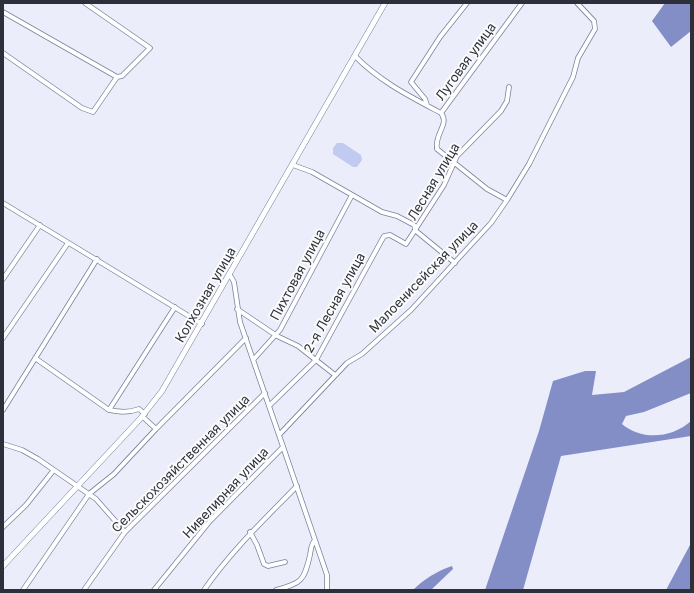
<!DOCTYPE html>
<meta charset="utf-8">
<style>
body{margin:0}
#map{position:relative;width:694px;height:593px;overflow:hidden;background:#ebeefa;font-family:Inter,sans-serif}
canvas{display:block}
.frame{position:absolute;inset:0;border:4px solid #2d2f3b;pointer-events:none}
</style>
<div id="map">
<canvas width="694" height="593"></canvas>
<div class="frame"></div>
</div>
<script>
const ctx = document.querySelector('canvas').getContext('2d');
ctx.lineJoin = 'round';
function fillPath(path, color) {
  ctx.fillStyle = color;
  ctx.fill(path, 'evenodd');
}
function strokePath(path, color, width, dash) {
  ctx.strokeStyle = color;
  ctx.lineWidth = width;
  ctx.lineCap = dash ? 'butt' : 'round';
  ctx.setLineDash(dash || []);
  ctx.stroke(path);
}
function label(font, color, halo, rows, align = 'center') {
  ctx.font = font + ' Inter,sans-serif';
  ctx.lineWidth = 4;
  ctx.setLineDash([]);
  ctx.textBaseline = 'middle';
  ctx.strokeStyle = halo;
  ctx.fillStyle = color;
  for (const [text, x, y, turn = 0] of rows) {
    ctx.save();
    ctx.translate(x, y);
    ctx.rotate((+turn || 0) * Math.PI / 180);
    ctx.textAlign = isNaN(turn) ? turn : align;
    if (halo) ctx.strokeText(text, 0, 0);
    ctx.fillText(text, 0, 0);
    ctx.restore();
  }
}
fillPath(new Path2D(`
 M 337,143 L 343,143 L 361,155 L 362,160 L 357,167 L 353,167 L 333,154 L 333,148 Z`), '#c1caf0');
fillPath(new Path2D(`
 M 665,3 L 691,3 L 691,31 L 671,47 L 652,21 Z
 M 691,357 L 691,393 L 644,412 L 626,416 L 622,424 C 642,441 672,438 691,421 L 691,436 L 561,456 L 523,590 L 485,590 L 539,431 L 553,381 L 585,371 L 596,371 L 592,395 L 624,392 Z
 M 691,543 L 691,590 L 666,590 Z
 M 452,566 L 453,569 L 431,590 L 413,590 C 424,579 437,571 452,566 Z`), '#838ec7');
const minor = new Path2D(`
 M 3,12 L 117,77
 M 3,53 L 82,108 L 93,112 L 117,77 L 122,76 L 150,48 L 85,3
 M 355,56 C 379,81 411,97 441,113 C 450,124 434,134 437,149 L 487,189 L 507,200
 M 427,105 L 425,99 L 411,82 L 440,37 L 467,3
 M 441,113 L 522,3
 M 293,165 L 312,172 L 382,212 L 397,216 L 414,225 L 416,231 L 455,263
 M 3,203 L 202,324
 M 230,275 L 234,282 L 240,322 L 279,435
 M 3,279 L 40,225
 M 237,309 L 277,336 L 298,346 L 335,375
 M 3,338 L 68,243
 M 35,358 L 109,410 L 175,307
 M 254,359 L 280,330 L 352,195
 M 270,405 L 316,360 L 384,236 L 390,235 L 406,244 L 444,185 L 457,156 L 501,111 L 507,101 L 509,87
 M 3,410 L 97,259
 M 109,410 C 120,412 128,413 139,409 L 145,414
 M 143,417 L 156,429
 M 3,444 L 22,450 L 38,459 L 96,499 L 125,532
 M 3,527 L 26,505 L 53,471
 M 250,532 L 257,545 L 264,564 L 268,566 L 285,562
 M 23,590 L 89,494 L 114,474 L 156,429 L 246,338
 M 84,590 L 125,532 L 265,393
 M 154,590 L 210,521 L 283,447
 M 204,590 C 231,551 264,520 297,486
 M 276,590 C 302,583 304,581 310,555 C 311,549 311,544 315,540
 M 327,590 L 327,575 L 279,435 L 347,363 L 362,354 L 411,310 L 491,223 L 507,200 L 529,164 L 573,77 L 578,58 L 595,29 L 594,21 L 577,3`);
const major = new Path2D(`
 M 3,566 L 140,419 L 162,391 L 385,3`);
strokePath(minor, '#79809c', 5.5);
strokePath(major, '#79809c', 6);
strokePath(minor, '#fff', 4);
strokePath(major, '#fff', 5);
label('13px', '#2d2f3b', '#fbfbfb', [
 ["Луговая улица",466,62,-54],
 ["Лесная улица",434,182,-59],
 ["Пихтовая улица",298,275,-62],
 ["Малоенисейская улица",424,277,-46],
 ["Колхозная улица",206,295,-60],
 ["2-я Лесная улица",335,303,-61],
 ["Сельскохозяйственная улица",181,464,-45],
 ["Нивелирная улица",226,493,-47]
]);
</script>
